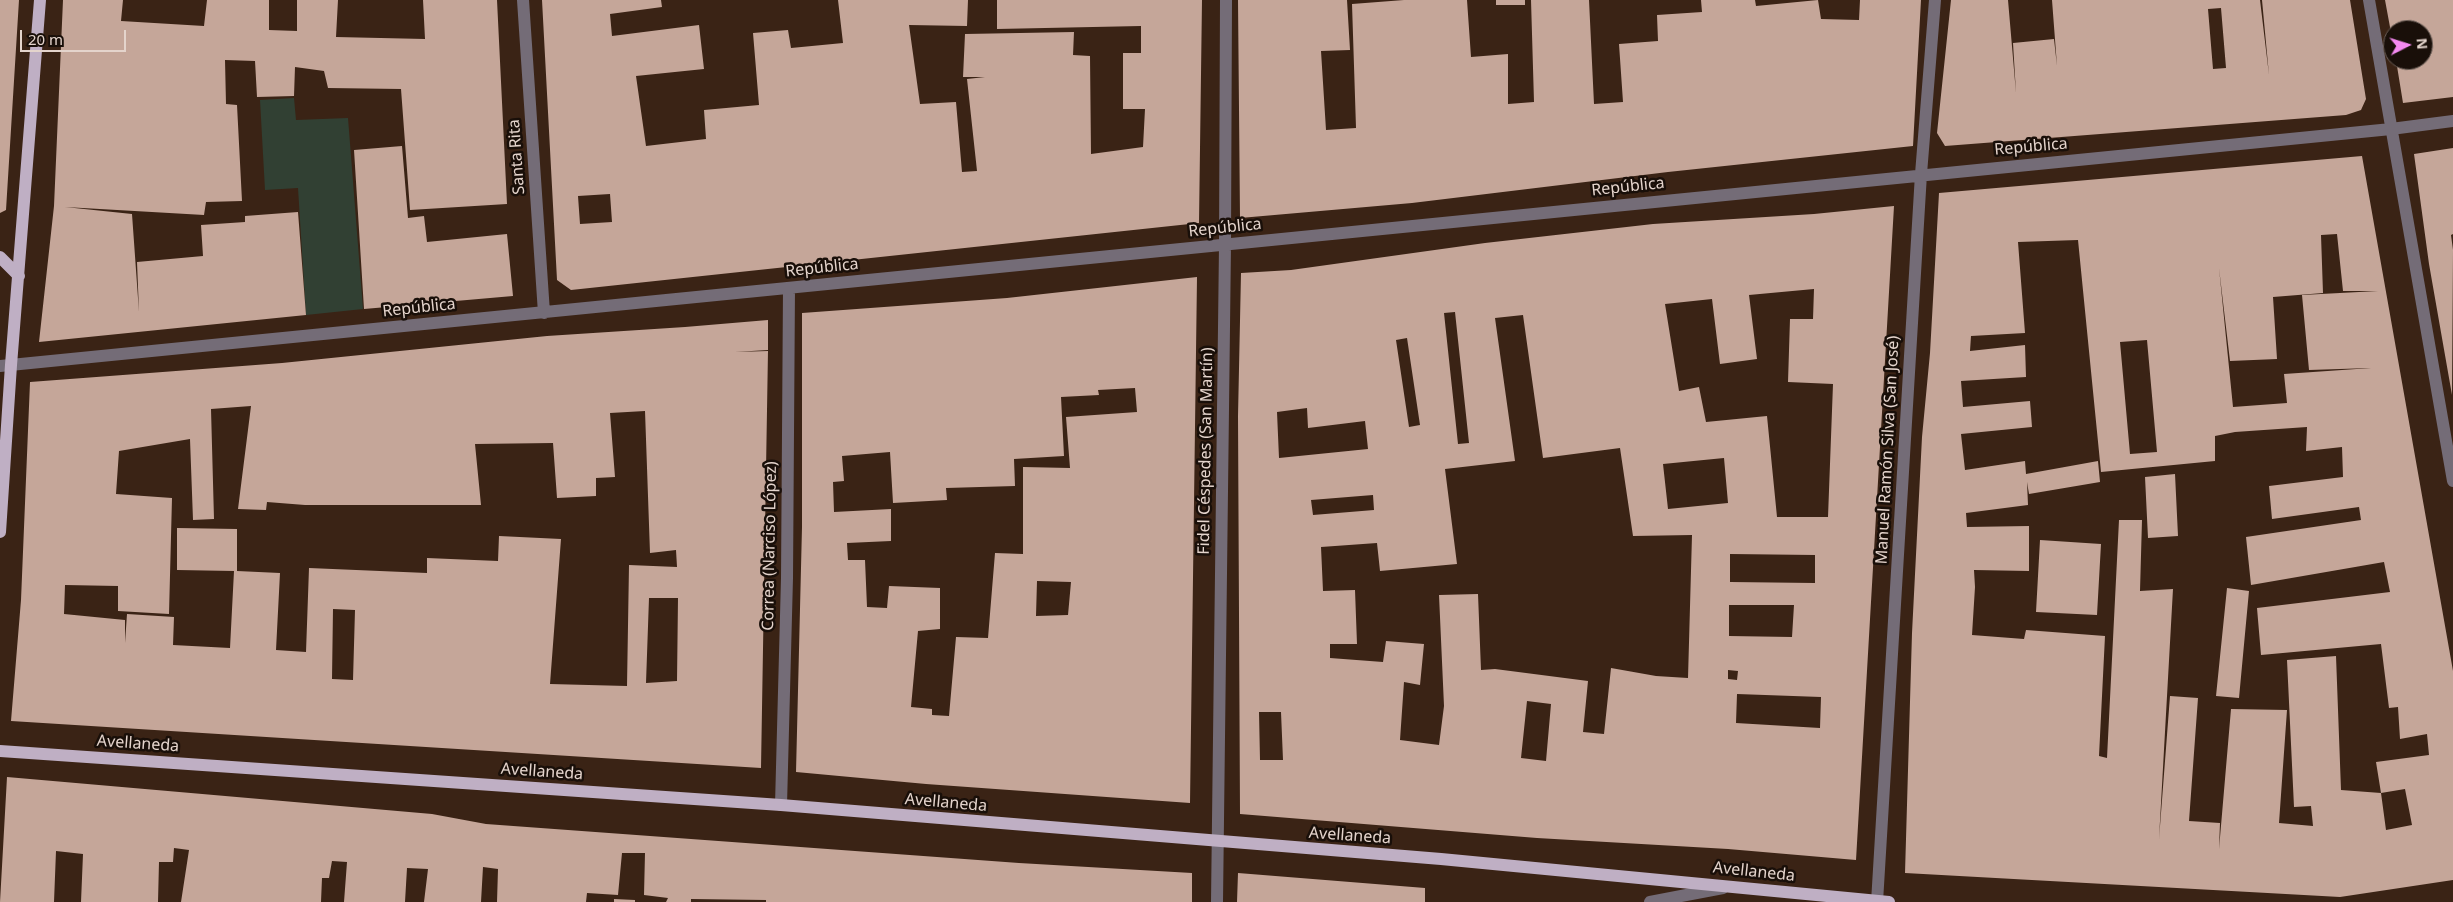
<!DOCTYPE html>
<meta charset="utf-8">
<style>
body{margin:0}
#map{position:relative;width:2453px;height:902px;overflow:hidden;background:#3a2315;font-family:"Noto Sans",sans-serif}
canvas{display:block}
.north{position:absolute;left:2383px;top:20px;width:50px;height:50px;box-sizing:border-box;background:#190f09;border:1px solid #6a5e57;border-radius:50%;rotate:85deg;font-size:14px;font-weight:700;line-height:20px;text-align:center;color:#e4d4cc}
.north::after{content:'';display:block;margin:auto;width:18px;height:22px;background:#f489f1;clip-path:polygon(50% 0,100% 100%,50% 72%,0 100%)}
.scale{position:absolute;left:20px;top:30px;width:106px;height:22px;box-sizing:border-box;border:2px solid #e4d4cc;border-top:0;padding-left:6px;font-size:15px;line-height:18px;white-space:nowrap;color:#e4d4cc;-webkit-text-stroke:4px #190f09;paint-order:stroke}
</style>
<div id="map">
<canvas width="2453" height="902"></canvas>
<div class="north">N</div>
<div class="scale">20 m</div>
</div>
<script>
const ctx = document.querySelector('canvas').getContext('2d');
ctx.lineJoin = 'round';
function fillPath(path, color) {
  ctx.fillStyle = color;
  ctx.fill(path, 'evenodd');
}
function strokePath(path, color, width, dash) {
  ctx.strokeStyle = color;
  ctx.lineWidth = width;
  ctx.lineCap = dash ? 'butt' : 'round';
  ctx.setLineDash(dash || []);
  ctx.stroke(path);
}
function label(font, color, halo, rows, align = 'center') {
  ctx.font = font + ' "Noto Sans",sans-serif';
  ctx.lineWidth = 5;
  ctx.setLineDash([]);
  ctx.textBaseline = 'middle';
  ctx.strokeStyle = halo;
  ctx.fillStyle = color;
  for (const [text, x, y, turn = 0] of rows) {
    ctx.save();
    ctx.translate(x, y);
    ctx.rotate((+turn || 0) * Math.PI / 180);
    ctx.textAlign = isNaN(turn) ? turn : align;
    if (halo) ctx.strokeText(text, 0, 0);
    ctx.fillText(text, 0, 0);
    ctx.restore();
  }
}
fillPath(new Path2D(`
 M 294,98 L 296,120 L 348,118 L 363,309 L 306,315 L 298,188 L 265,190 L 260,100 Z`), '#314033');
fillPath(new Path2D(`
 M 0,0 L 19,0 L 6,210 L 0,213 Z
 M 63,0 L 123,0 L 121,21 L 204,26 L 207,0 L 269,0 L 269,30 L 297,31 L 297,0 L 338,0 L 336,37 L 425,39 L 423,0 L 497,0 L 507,204 L 410,210 L 401,89 L 328,88 L 324,71 L 295,67 L 294,96 L 257,97 L 255,61 L 225,60 L 226,104 L 237,105 L 242,201 L 206,202 L 204,215 L 65,207 L 132,214 L 139,312 L 137,262 L 203,256 L 201,225 L 245,222 L 245,216 L 298,212 L 306,315 L 39,342 L 54,206 Z
 M 542,0 L 661,0 L 662,7 L 610,14 L 612,36 L 699,25 L 704,69 L 636,76 L 646,146 L 706,139 L 704,110 L 759,105 L 753,33 L 788,30 L 791,48 L 843,43 L 838,0 L 968,0 L 967,26 L 909,25 L 920,104 L 956,102 L 962,172 L 977,171 L 967,79 L 985,77 L 963,77 L 965,34 L 1074,32 L 1073,55 L 1090,56 L 1091,154 L 1143,147 L 1145,109 L 1123,109 L 1123,53 L 1141,53 L 1141,26 L 997,29 L 997,0 L 1202,0 L 1199,223 L 571,290 L 557,280 ZM 610,194 L 612,222 L 580,224 L 578,196 Z
 M 1238,0 L 1347,0 L 1350,50 L 1321,51 L 1326,130 L 1356,128 L 1352,4 L 1404,0 L 1467,0 L 1471,57 L 1508,54 L 1508,104 L 1534,102 L 1531,0 L 1589,0 L 1594,104 L 1623,102 L 1619,44 L 1658,41 L 1657,15 L 1702,12 L 1701,0 L 1755,0 L 1756,6 L 1818,0 L 1821,19 L 1859,20 L 1860,0 L 1921,0 L 1913,146 L 1668,172 L 1412,203 L 1240,218 Z
 M 1496,0 L 1525,0 L 1525,5 L 1496,5 Z
 M 1951,0 L 2008,0 L 2016,93 L 2013,43 L 2054,39 L 2057,66 L 2052,0 L 2260,0 L 2269,75 L 2262,0 L 2350,0 L 2366,99 L 2361,110 L 2346,115 L 1945,146 L 1937,133 ZM 2221,8 L 2226,68 L 2213,69 L 2208,9 Z
 M 2385,0 L 2453,0 L 2453,97 L 2403,103 L 2396,60 L 2423,60 L 2423,30 L 2393,30 L 2392,38 Z
 M 402,146 L 408,218 L 424,216 L 427,242 L 507,234 L 513,296 L 364,309 L 354,150 Z
 M 2453,148 L 2453,234 L 2451,235 L 2453,250 L 2452,395 L 2429,264 L 2414,154 Z
 M 2362,156 L 2453,671 L 2453,880 L 2340,897 L 1905,873 L 1912,633 L 1922,437 L 1930,353 L 1939,193 ZM 2337,234 L 2343,291 L 2378,291 L 2302,295 L 2309,370 L 2371,368 L 2284,374 L 2287,403 L 2233,407 L 2219,268 L 2230,361 L 2277,359 L 2273,297 L 2323,293 L 2321,235 ZM 2078,240 L 2101,472 L 2215,461 L 2215,436 L 2235,432 L 2307,427 L 2306,451 L 2342,447 L 2343,477 L 2269,486 L 2272,519 L 2359,507 L 2361,520 L 2246,537 L 2251,585 L 2384,562 L 2390,592 L 2257,608 L 2261,655 L 2381,644 L 2389,708 L 2398,707 L 2400,739 L 2427,734 L 2429,755 L 2376,762 L 2381,793 L 2405,789 L 2412,825 L 2386,830 L 2381,793 L 2341,790 L 2336,656 L 2287,660 L 2294,807 L 2311,806 L 2313,826 L 2279,823 L 2287,710 L 2231,709 L 2219,849 L 2220,823 L 2189,821 L 2198,698 L 2170,696 L 2159,839 L 2173,589 L 2140,591 L 2142,520 L 2119,520 L 2107,758 L 2099,756 L 2105,636 L 2026,630 L 2024,639 L 1972,635 L 1975,587 L 1974,570 L 2029,571 L 2029,526 L 1967,527 L 1966,513 L 2028,505 L 2027,482 L 2029,494 L 2100,482 L 2098,461 L 2026,474 L 2025,461 L 1965,470 L 1961,434 L 2032,427 L 2030,401 L 1963,407 L 1961,381 L 2026,377 L 2025,345 L 1970,351 L 1971,336 L 2025,333 L 2018,242 ZM 2147,340 L 2157,452 L 2130,454 L 2120,342 Z
 M 1894,206 L 1856,860 L 1728,849 L 1537,838 L 1240,814 L 1238,416 L 1241,273 L 1291,270 L 1485,243 L 1653,224 L 1814,214 ZM 1814,289 L 1813,319 L 1790,319 L 1788,382 L 1833,384 L 1828,517 L 1777,517 L 1767,416 L 1706,422 L 1699,387 L 1679,391 L 1665,304 L 1712,299 L 1720,364 L 1757,359 L 1749,295 ZM 1455,312 L 1469,443 L 1458,444 L 1444,313 ZM 1523,315 L 1543,458 L 1620,448 L 1633,536 L 1692,535 L 1688,678 L 1656,676 L 1611,668 L 1604,734 L 1583,732 L 1588,681 L 1495,669 L 1481,670 L 1478,594 L 1439,595 L 1444,706 L 1439,745 L 1400,740 L 1404,682 L 1420,685 L 1424,644 L 1386,641 L 1383,662 L 1330,658 L 1330,644 L 1357,644 L 1355,590 L 1323,591 L 1321,547 L 1377,543 L 1380,571 L 1457,564 L 1445,469 L 1515,461 L 1495,318 ZM 1407,338 L 1420,425 L 1409,427 L 1396,340 ZM 1307,408 L 1308,428 L 1365,421 L 1368,449 L 1279,458 L 1277,412 ZM 1724,458 L 1728,503 L 1668,509 L 1663,464 ZM 1373,495 L 1374,510 L 1313,515 L 1311,500 ZM 1730,554 L 1815,555 L 1815,583 L 1730,582 ZM 1729,605 L 1794,605 L 1792,637 L 1729,636 ZM 1728,670 L 1738,671 L 1737,680 L 1728,679 ZM 1737,694 L 1821,697 L 1820,728 L 1736,723 ZM 1527,701 L 1551,704 L 1546,761 L 1521,758 ZM 1259,712 L 1281,712 L 1283,760 L 1260,760 Z
 M 1197,277 L 1190,803 L 926,784 L 796,772 L 802,527 L 802,313 L 1007,298 ZM 1135,388 L 1137,412 L 1066,417 L 1070,468 L 1023,467 L 1023,554 L 995,553 L 988,638 L 956,637 L 949,716 L 932,715 L 932,709 L 911,707 L 918,631 L 940,629 L 940,588 L 889,586 L 887,608 L 867,607 L 865,560 L 848,560 L 847,543 L 891,541 L 891,509 L 834,512 L 833,482 L 844,481 L 842,456 L 890,452 L 893,503 L 947,500 L 946,488 L 1015,486 L 1014,459 L 1064,456 L 1061,397 L 1099,395 L 1098,390 ZM 1037,581 L 1071,582 L 1068,615 L 1036,616 Z
 M 768,320 L 768,350 L 735,352 L 768,351 L 761,768 L 11,721 L 21,600 L 30,382 L 282,363 L 547,336 L 685,327 L 691,482 L 685,327 ZM 251,406 L 238,509 L 266,510 L 267,502 L 305,505 L 481,505 L 475,444 L 553,443 L 557,498 L 596,496 L 596,478 L 615,477 L 610,413 L 645,411 L 650,553 L 676,550 L 677,567 L 629,565 L 627,686 L 550,684 L 561,539 L 499,536 L 498,561 L 427,558 L 427,573 L 309,568 L 306,652 L 276,650 L 280,573 L 237,571 L 237,529 L 177,528 L 177,570 L 234,571 L 230,648 L 173,645 L 174,617 L 127,614 L 125,643 L 125,620 L 64,614 L 65,585 L 118,586 L 118,611 L 169,614 L 172,498 L 116,494 L 119,451 L 190,439 L 193,520 L 214,519 L 211,409 ZM 649,598 L 678,598 L 677,681 L 646,683 ZM 333,609 L 355,610 L 353,680 L 332,679 Z
 M 2175,474 L 2178,536 L 2148,538 L 2145,477 Z
 M 2040,540 L 2101,544 L 2097,615 L 2036,612 Z
 M 2227,588 L 2249,591 L 2239,698 L 2216,696 Z
 M 7,777 L 432,814 L 486,824 L 1019,863 L 1192,873 L 1192,902 L 766,902 L 766,900 L 691,899 L 691,902 L 666,902 L 668,898 L 644,895 L 645,853 L 622,853 L 618,895 L 587,893 L 586,902 L 497,902 L 498,869 L 483,867 L 481,902 L 424,902 L 428,869 L 407,868 L 405,902 L 344,902 L 347,862 L 332,861 L 329,878 L 322,878 L 321,902 L 181,902 L 189,850 L 174,848 L 173,862 L 159,862 L 158,902 L 81,902 L 83,854 L 56,851 L 54,902 L 0,902 Z
 M 1238,873 L 1425,888 L 1425,902 L 1237,902 Z
 M 614,899 L 635,900 L 635,902 L 614,902 Z`), '#c5a699');
strokePath(new Path2D(`
 M 523,0 L 544,313
 M 2369,0 L 2453,481
 M 0,366 L 2391,129 L 2453,121
 M 781,805 L 787,578 L 789,288
 M 1217,902 L 1225,245 L 1226,0
 M 1650,902 L 1723,888
 M 1877,902 L 1921,174 L 1935,0`), '#746c77', 12);
strokePath(new Path2D(`
 M 0,257 L 19,276
 M 0,532 L 11,365 L 40,0
 M 0,751 L 781,805 L 1441,859 L 1889,902`), '#bfafc4', 12);
label('16px', '#e4d4cc', '#190f09', [
 ["República",2031,147,-5],
 ["Santa Rita",517,157,-94],
 ["República",1628,187,-6],
 ["República",1225,228,-6],
 ["República",822,268,-6],
 ["República",419,308,-6],
 ["Manuel Ramón Silva (San José)",1888,450,-87],
 ["Fidel Céspedes (San Martín)",1206,451,-89],
 ["Correa (Narciso López)",770,546,-89],
 ["Avellaneda",138,744,4],
 ["Avellaneda",542,772,4],
 ["Avellaneda",946,803,5],
 ["Avellaneda",1350,836,4],
 ["Avellaneda",1754,872,6]
]);
</script>
